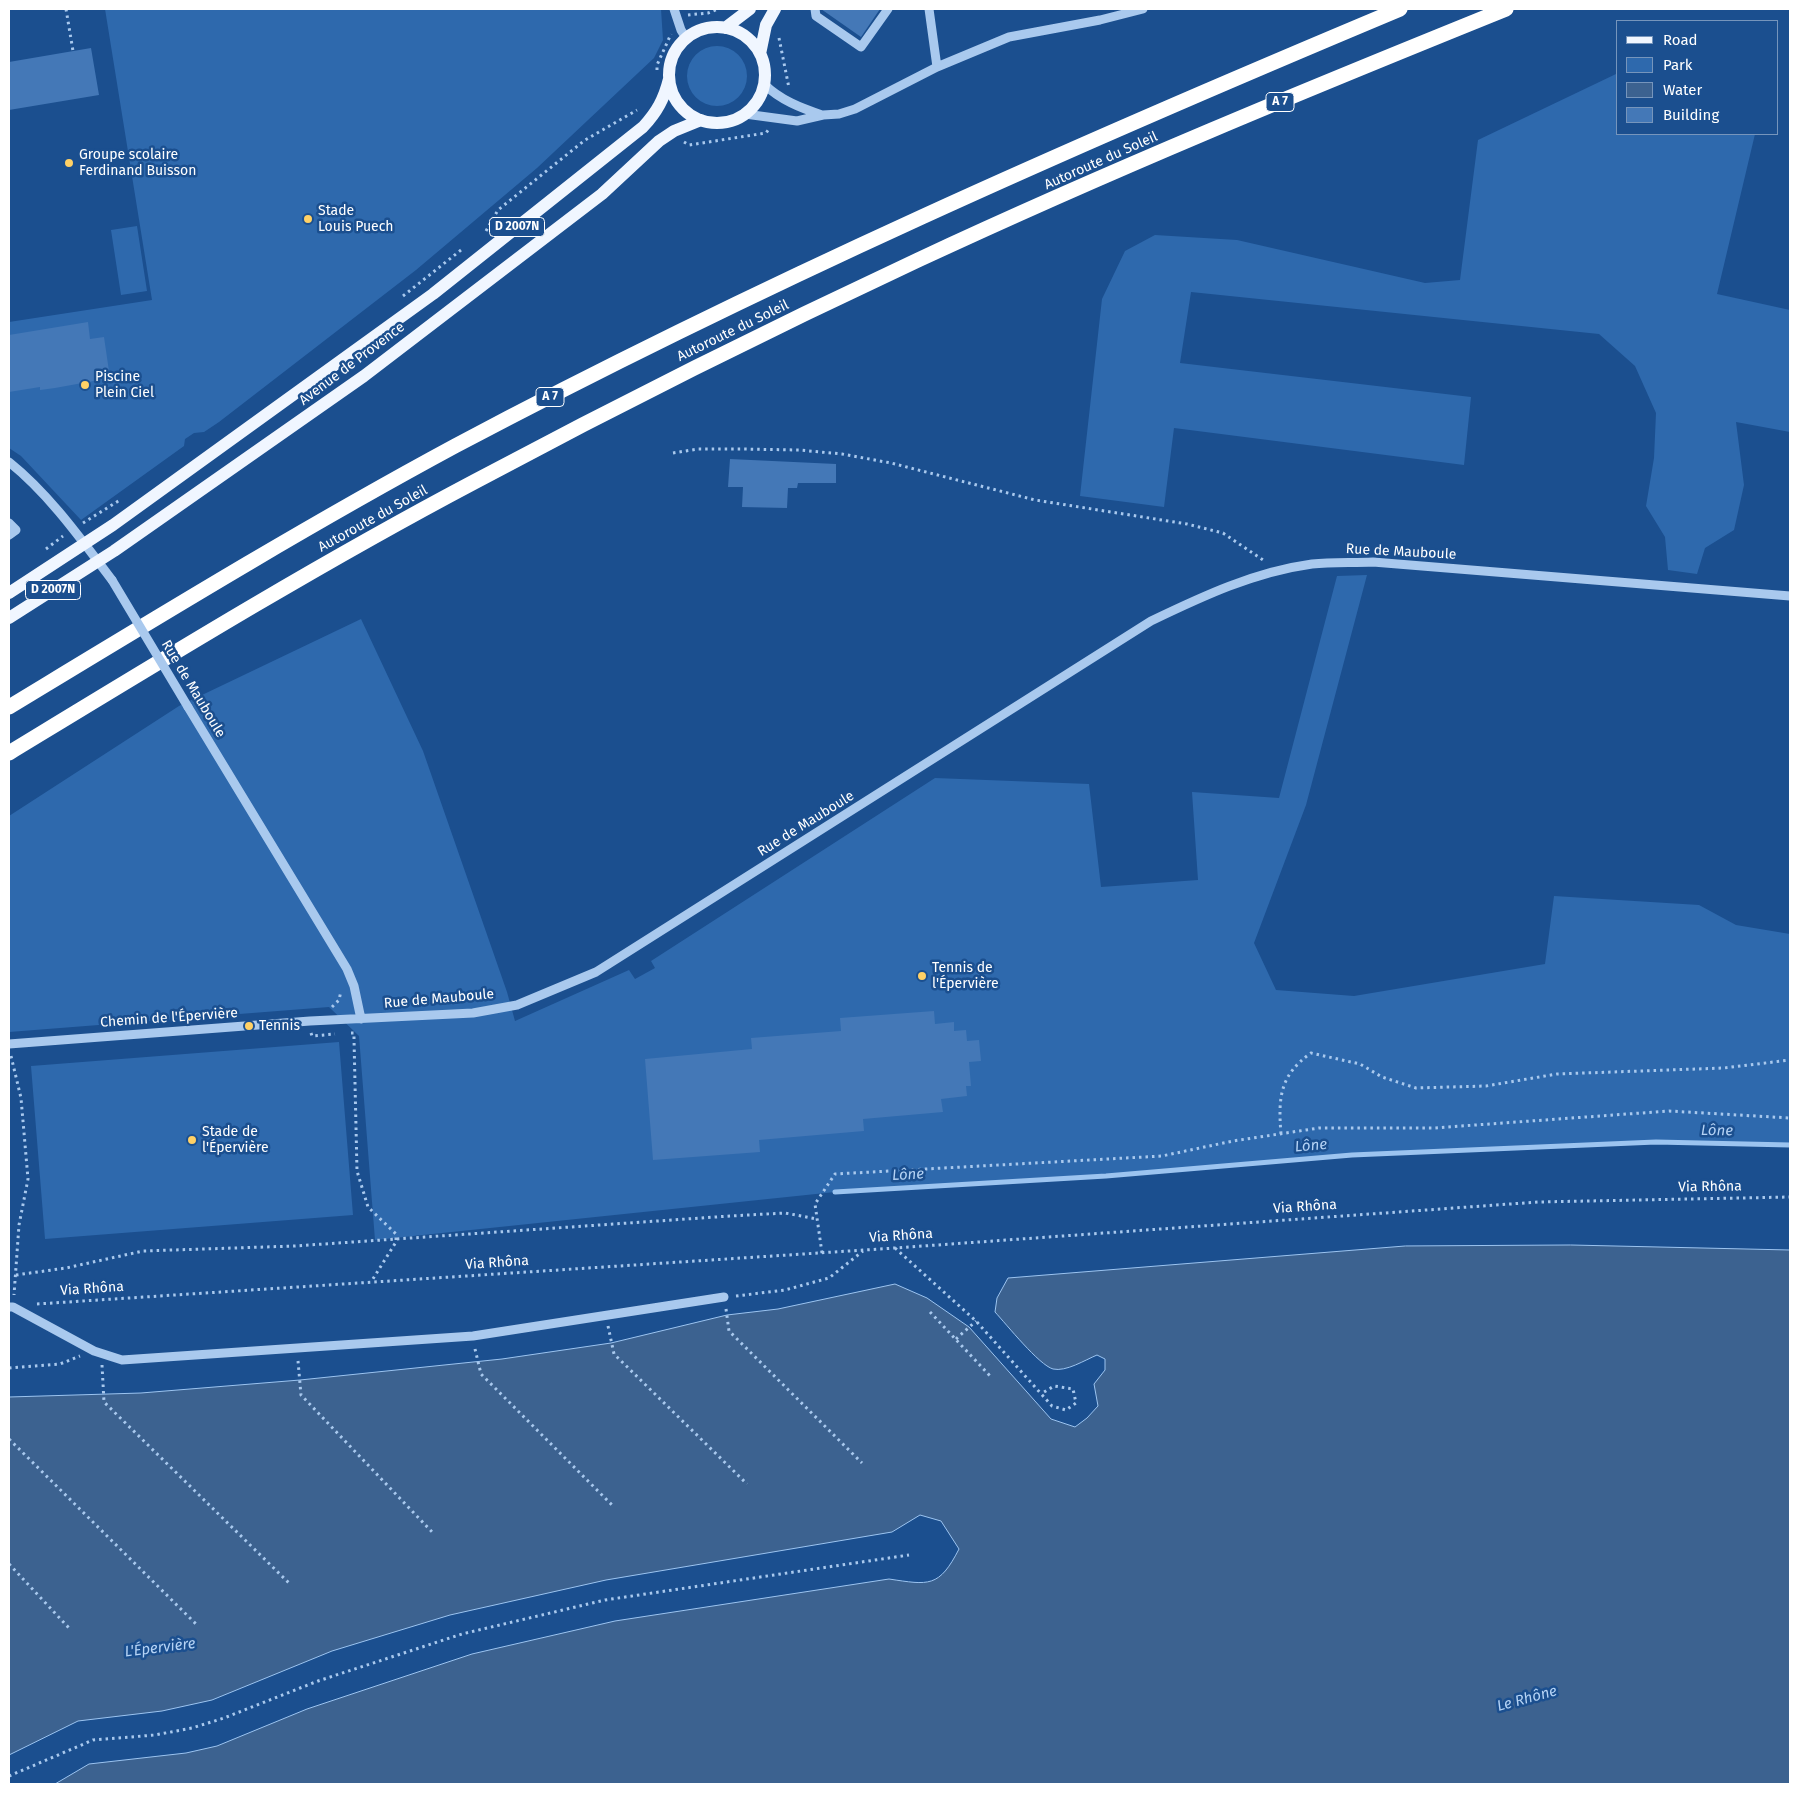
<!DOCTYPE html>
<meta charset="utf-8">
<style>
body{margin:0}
#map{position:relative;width:1799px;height:1793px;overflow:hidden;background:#1b4f8f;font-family:"Fira Sans",sans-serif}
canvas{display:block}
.frame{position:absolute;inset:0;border:10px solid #fff;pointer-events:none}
.legend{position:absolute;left:1616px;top:20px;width:162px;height:115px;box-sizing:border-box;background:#1b4f8f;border:1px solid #7695bc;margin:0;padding:6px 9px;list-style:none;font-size:15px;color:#fff}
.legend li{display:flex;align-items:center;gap:10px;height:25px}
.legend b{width:25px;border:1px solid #7695bc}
</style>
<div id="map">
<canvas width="1799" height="1793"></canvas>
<div class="frame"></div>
<ul class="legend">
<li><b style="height:6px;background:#f0f6ff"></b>Road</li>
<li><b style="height:14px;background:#2e69ad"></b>Park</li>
<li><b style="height:14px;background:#3c6290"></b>Water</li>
<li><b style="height:14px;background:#4478b7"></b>Building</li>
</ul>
</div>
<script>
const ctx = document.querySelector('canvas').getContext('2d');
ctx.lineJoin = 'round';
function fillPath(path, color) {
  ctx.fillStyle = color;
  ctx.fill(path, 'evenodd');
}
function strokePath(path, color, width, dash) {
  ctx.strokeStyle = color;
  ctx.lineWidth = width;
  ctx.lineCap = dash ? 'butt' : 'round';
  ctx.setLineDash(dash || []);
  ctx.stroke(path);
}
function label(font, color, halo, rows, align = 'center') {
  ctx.font = font + ' "Fira Sans",sans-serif';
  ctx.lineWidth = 5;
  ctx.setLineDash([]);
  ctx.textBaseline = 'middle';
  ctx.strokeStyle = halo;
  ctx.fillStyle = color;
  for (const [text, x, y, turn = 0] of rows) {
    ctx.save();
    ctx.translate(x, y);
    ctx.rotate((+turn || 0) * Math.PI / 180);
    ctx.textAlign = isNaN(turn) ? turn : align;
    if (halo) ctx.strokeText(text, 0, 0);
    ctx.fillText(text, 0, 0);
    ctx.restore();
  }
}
fillPath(new Path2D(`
 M 105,9 L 661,9 L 663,40 L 654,58 L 537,168 L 416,270 L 219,422 L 204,432 L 194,433 L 185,439 L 184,446 L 81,520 L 21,456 L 9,448 L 9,322 L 152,300 Z
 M687 76a30 30 0 1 1 60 0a30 30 0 1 1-60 0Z
 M 1616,74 L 1618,75 L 1618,134 L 1755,134 L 1717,294 L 1790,310 L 1790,432 L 1736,422 L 1744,485 L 1734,530 L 1705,548 L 1697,574 L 1668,570 L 1665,537 L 1646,506 L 1654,458 L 1656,413 L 1635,366 L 1599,334 L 1191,292 L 1180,363 L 1471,397 L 1464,465 L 1174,428 L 1164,507 L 1080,496 L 1102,299 L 1125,251 L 1155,235 L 1237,240 L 1425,283 L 1460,280 L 1478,140 Z
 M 137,226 L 147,291 L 121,295 L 111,230 Z
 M 1367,575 L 1306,805 L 1254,943 L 1276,990 L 1354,996 L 1545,964 L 1554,896 L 1699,905 L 1736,925 L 1790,934 L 1790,1145 L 1656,1142 L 1352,1155 L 1106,1176 L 835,1192 L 375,1240 L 359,1036 L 329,1007 L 9,1032 L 9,816 L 179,706 L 361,619 L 423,751 L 507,992 L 515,1021 L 629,970 L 635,979 L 655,968 L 651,961 L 935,778 L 1089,784 L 1101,887 L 1198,880 L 1192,792 L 1279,798 L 1337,576 Z
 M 339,1042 L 353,1215 L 45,1239 L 31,1066 Z`), '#2e69ad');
const water = new Path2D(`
 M 1571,1245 L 1790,1250 L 1790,1784 L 55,1784 L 89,1764 L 186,1753 L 217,1746 L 307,1709 L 472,1654 L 615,1621 L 889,1579 C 929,1585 939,1588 959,1549 L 941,1521 L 920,1515 L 892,1532 L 606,1580 L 450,1615 L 332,1651 L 212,1700 L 162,1711 L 78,1721 L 9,1755 L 9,1397 L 141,1393 L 300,1380 L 502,1359 L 611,1343 L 727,1315 L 778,1309 L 895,1284 L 927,1298 L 969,1327 L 1051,1419 L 1075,1427 L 1087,1418 L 1098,1406 L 1094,1384 L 1105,1370 L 1105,1359 L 1097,1355 C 1085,1360 1066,1372 1053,1369 C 1039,1365 1007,1325 995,1312 L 997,1298 L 1008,1278 L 1405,1246 Z`);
fillPath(water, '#3c6290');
strokePath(water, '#9cc4f0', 1);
strokePath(new Path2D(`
 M 835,1192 L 1106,1176 L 1352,1155 L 1656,1142 L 1790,1145`), '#9cc4f0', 5);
fillPath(new Path2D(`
 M 821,9 L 880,9 L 861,37 Z
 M 91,48 L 99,95 L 9,110 L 9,62 Z
 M 88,322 L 90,339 L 104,337 L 110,378 L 55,388 L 40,390 L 40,387 L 9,392 L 9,335 Z
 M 730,459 L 836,464 L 836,483 L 798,483 L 797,488 L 788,488 L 787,508 L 742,507 L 743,487 L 728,487 Z
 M 934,1011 L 935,1024 L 954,1022 L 954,1031 L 966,1030 L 967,1041 L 979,1040 L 981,1061 L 969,1062 L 971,1086 L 966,1086 L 967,1096 L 941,1099 L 943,1112 L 863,1119 L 864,1131 L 759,1140 L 760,1152 L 653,1160 L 645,1059 L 752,1049 L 751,1038 L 841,1031 L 840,1018 Z`), '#4478b7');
strokePath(new Path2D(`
 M 66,9 L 73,51
 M 688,15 L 708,13 L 718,9
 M 779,38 L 789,88
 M 657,70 L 657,65 L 671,34
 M 684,142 L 689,145 L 766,133 L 769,129
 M 486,231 L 498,210 L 585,140 L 637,110
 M 403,296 L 461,250
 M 673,453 L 698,449 L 741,449 L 799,450 L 842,454 L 891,463 L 1035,500 L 1187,524 L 1223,533 L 1266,562
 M 83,523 L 120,500
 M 46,549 L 63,536
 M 332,1007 L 339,1000 L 341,991
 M 311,1033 L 312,1036 L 335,1034
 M 351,1033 L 354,1033 L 354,1039 L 357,1171 L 368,1207 L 396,1234 L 396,1242 L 371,1282
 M 11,1056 L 21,1098 L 28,1179 L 19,1225 L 14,1295
 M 1281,1134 C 1278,1097 1280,1075 1311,1053 L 1360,1064 L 1382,1077 L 1416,1088 L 1486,1086 L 1557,1074 L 1724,1068 L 1790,1060
 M 895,1248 L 976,1321 L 1052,1406 L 1066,1410 L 1076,1403 L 1073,1389 L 1054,1386 L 1041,1394
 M 822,1253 L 815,1204 L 835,1174 L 1162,1156 L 1233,1141 L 1319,1128 L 1434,1128 L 1669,1111 L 1790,1118
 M 16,1275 L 66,1268 L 143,1251 L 295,1246 L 730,1216 L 785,1213 L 817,1219
 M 736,1296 L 785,1290 L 829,1278 L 863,1251
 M 37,1304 L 895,1248 L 1538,1202 L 1790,1197
 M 726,1309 L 729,1331 L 862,1463
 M 930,1312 L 992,1378
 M 608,1326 L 614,1354 L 747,1484
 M 956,1339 L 976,1321
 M 475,1349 L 481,1374 L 614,1507
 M 298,1361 L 301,1395 L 434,1534
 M 102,1365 L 104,1402 L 290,1584
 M 9,1368 L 60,1364 L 80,1356
 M 9,1439 L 196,1624
 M 9,1564 L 69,1628
 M 9,1776 L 93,1740 L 155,1735 L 192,1728 L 224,1718 L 318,1681 L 462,1634 L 605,1600 L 909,1555`), '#a9c9ee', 3, [2.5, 4]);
strokePath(new Path2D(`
 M 674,9 L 681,30 L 686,38
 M 815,9 L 816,16 L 861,47 L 888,9
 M 929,9 L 937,67
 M 764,84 C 780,100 801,108 822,115
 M 745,114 L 797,121 L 823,115 L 839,114 L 855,109 L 937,67 L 1009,37 L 1100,20 L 1143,9
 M 9,462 C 49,494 81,539 112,580
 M 9,523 L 16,530 L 9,535
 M 188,707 L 347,969 L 354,986 L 361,1019
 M 9,1044 L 310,1021 L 473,1013 L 517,1005 L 596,972 L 1151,621 C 1203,596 1254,572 1312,564 C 1332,562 1353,563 1373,562 L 1790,596
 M 9,1307 L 13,1307 L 94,1351 L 122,1360 L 473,1336 L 724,1297`), '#a9c9ee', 9);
strokePath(new Path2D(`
 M669 75a48 48 0 1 1 96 0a48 48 0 1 1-96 0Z
 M 725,28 L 750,9
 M 760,54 L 766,25 L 775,9
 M 9,593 L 113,525 L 433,294 L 643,127 C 657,112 664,99 669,79
 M 9,618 L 114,551 L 364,376 L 602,194 L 659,141 L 674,131 L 701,120`), '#f0f6ff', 12);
strokePath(new Path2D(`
 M 9,707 C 156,618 303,528 455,446 C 762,283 1080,143 1400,9
 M 9,753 C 162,660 315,566 474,482 C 620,404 768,330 918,260 C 1111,170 1308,89 1506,9`), '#fff', 15);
strokePath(new Path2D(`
 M 112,580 L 188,707`), '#a9c9ee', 9);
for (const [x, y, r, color] of [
 [69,163,5,"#ffd166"],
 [308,219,5,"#ffd166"],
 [85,385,5,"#ffd166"],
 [922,976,5,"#ffd166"],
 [249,1026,5,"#ffd166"],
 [192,1140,5,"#ffd166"]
]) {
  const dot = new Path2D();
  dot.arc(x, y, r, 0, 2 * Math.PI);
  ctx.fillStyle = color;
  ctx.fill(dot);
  strokePath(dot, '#1b4f8f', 2);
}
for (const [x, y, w] of [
 [1280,102,28],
 [517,227,55],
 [550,397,28],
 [53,590,55]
]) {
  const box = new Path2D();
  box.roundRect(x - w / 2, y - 9.5, w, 19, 4);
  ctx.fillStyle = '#1b4f8f';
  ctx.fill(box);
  strokePath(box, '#fff', 1);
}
label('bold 12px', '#fff', null, [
 ["A 7",1280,102],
 ["D 2007N",517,227],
 ["A 7",550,397],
 ["D 2007N",53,590]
]);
label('14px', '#fff', '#1b4f8f', [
 ["Groupe scolaire",79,155],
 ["Ferdinand Buisson",79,171],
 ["Stade",318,211],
 ["Louis Puech",318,227],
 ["Piscine",95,377],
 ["Plein Ciel",95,393],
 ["Tennis de",932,968],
 ["l'Épervière",932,984],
 ["Tennis",259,1026],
 ["Stade de",202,1132],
 ["l'Épervière",202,1148]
], 'left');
label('14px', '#fff', '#1b4f8f', [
 ["Autoroute du Soleil",1101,161,-24],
 ["Autoroute du Soleil",733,331,-26],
 ["Avenue de Provence",352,364,-37],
 ["Autoroute du Soleil",373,519,-29],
 ["Rue de Mauboule",1401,552,3],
 ["Rue de Mauboule",193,689,59],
 ["Rue de Mauboule",806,824,-32],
 ["Rue de Mauboule",439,999,-5],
 ["Chemin de l'Épervière",169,1018,-4],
 ["Via Rhôna",1710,1187,-1],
 ["Via Rhôna",1305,1207,-4],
 ["Via Rhôna",901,1236,-4],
 ["Via Rhôna",497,1263,-4],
 ["Via Rhôna",92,1289,-4]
]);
label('italic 15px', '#b5d3f5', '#1b4f8f', [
 ["Lône",1717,1131,1],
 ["Lône",1311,1146,-5],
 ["Lône",908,1175,-3],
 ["L'Épervière",160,1648,-7],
 ["Le Rhône",1527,1699,-15]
]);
</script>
